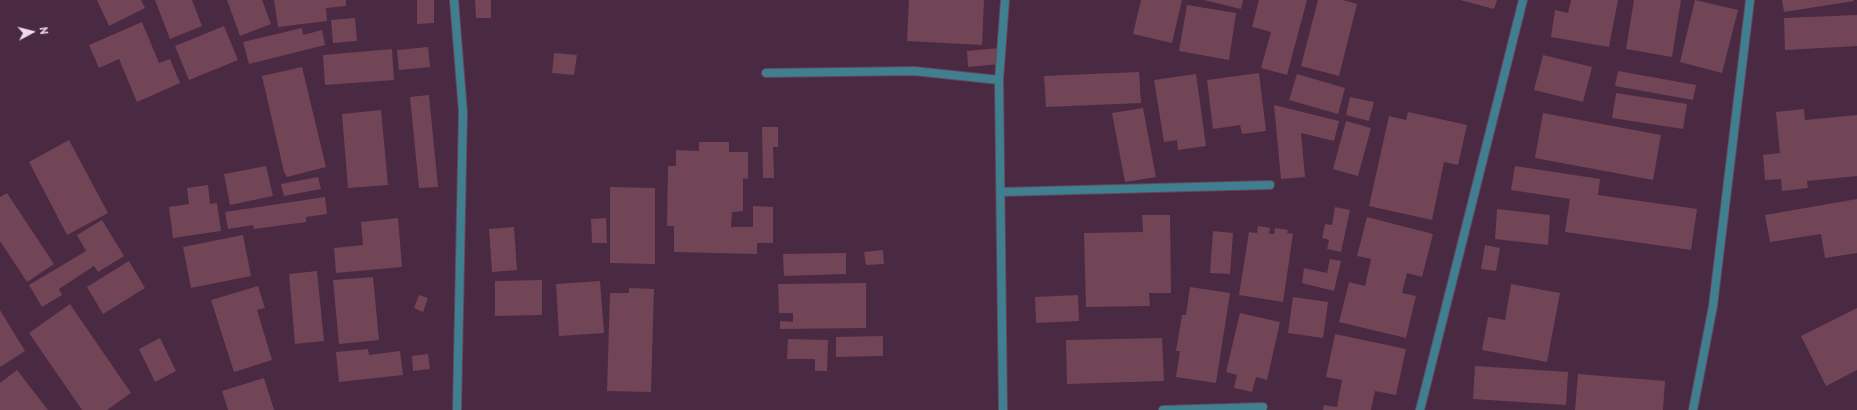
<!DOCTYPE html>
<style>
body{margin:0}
#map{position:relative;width:1857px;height:410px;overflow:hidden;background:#4a2942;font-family:"PT Sans",sans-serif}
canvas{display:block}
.north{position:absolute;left:12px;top:12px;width:40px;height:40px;-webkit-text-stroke:3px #4a2942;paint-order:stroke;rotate:83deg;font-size:11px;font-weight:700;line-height:16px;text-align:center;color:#f1dbeb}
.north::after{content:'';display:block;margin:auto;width:14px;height:18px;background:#f1dbeb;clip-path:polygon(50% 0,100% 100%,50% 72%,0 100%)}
</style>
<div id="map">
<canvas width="1857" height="410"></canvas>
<div class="north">N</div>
</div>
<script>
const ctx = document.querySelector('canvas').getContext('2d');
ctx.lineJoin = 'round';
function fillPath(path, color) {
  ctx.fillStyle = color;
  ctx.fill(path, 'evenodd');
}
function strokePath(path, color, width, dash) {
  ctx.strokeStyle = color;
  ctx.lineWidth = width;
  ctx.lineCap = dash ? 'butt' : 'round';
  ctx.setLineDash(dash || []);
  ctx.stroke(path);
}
fillPath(new Path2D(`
 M 97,0 L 141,0 L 145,8 L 109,26 Z
 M 155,0 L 192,0 L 202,26 L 170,39 Z
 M 227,0 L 262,0 L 271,24 L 240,36 Z
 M 274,0 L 346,0 L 346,6 L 326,8 L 327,21 L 278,27 Z
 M 417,0 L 434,0 L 434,23 L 417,24 Z
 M 475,0 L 491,0 L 491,18 L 476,18 Z
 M 909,0 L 984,0 L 982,45 L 907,41 Z
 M 1141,0 L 1182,0 L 1172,43 L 1133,34 Z
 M 1204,0 L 1243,0 L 1241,9 Z
 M 1259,0 L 1307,0 L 1287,75 L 1261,68 L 1271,32 L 1252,27 Z
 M 1318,0 L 1343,0 L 1357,4 L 1339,76 L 1301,66 Z
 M 1460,0 L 1497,0 L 1494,9 Z
 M 1571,0 L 1618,0 L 1609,47 L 1551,37 L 1555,10 L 1568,13 Z
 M 1634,0 L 1681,0 L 1672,57 L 1626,49 Z
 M 1695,0 L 1738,10 L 1722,73 L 1680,62 Z
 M 1782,0 L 1854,0 L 1854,1 L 1784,12 Z
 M 1187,5 L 1236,13 L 1229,60 L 1179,51 Z
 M 1857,15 L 1857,46 L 1785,50 L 1784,18 Z
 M 355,18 L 357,41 L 333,43 L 331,20 Z
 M 142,22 L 159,63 L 170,59 L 180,83 L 137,102 L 119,59 L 99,68 L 89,45 Z
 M 224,26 L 238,60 L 189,80 L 175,46 Z
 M 302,28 L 303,35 L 322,30 L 325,45 L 249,64 L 243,42 Z
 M 428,47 L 430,67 L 399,70 L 397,50 Z
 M 998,48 L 1000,64 L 968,67 L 967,51 Z
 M 392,49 L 394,80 L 325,85 L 323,55 Z
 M 554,53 L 577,55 L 574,75 L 552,73 Z
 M 1543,55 L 1592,67 L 1583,102 L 1534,90 Z
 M 302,67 L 326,167 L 287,177 L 284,172 L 262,76 Z
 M 1618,71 L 1696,85 L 1693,100 L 1615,86 Z
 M 1139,72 L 1141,103 L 1046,107 L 1044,76 Z
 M 1259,73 L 1266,131 L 1242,134 L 1240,125 L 1213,129 L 1207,80 Z
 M 1196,74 L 1206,146 L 1178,150 L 1177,140 L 1164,142 L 1154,80 Z
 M 1297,74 L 1345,88 L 1338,114 L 1289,100 Z
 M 1616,93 L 1687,104 L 1683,129 L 1612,118 Z
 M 429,95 L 438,187 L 419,188 L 410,97 Z
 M 1350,97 L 1374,102 L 1369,121 L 1346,115 Z
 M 1274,105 L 1339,121 L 1334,141 L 1301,133 L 1305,177 L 1281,179 Z
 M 1143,108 L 1156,177 L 1125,182 L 1112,113 Z
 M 1804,109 L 1805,120 L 1857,115 L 1857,176 L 1807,181 L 1808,188 L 1782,191 L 1781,179 L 1765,180 L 1763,155 L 1780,153 L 1776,112 Z
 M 381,110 L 388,185 L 348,188 L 342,114 Z
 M 1408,112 L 1467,125 L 1458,165 L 1444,162 L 1432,220 L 1369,206 L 1389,116 L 1406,120 Z
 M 1543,113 L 1661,135 L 1653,180 L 1535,158 Z
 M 1346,121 L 1371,128 L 1358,176 L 1333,169 Z
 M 762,127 L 778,127 L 778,147 L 773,147 L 774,178 L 763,178 Z
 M 69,140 L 108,213 L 67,235 L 29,162 Z
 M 699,142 L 729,142 L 729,152 L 748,152 L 748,179 L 743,178 L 743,211 L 732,212 L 731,227 L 753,227 L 753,206 L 773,207 L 773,243 L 757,243 L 757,254 L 674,252 L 674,226 L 667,226 L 668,166 L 676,166 L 676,150 L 699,151 Z
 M 266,166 L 273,196 L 230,205 L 224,174 Z
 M 1515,166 L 1600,179 L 1598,195 L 1697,209 L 1691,250 L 1565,232 L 1570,199 L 1511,190 Z
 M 318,177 L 321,189 L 284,196 L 281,184 Z
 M 208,185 L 210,204 L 217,203 L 221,231 L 173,238 L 169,207 L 189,204 L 187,188 Z
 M 610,187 L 655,188 L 655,264 L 610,263 Z
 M 7,193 L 54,264 L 27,282 L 0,241 L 0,197 Z
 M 325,197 L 327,214 L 306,217 L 306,222 L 254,229 L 253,225 L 228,229 L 225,212 Z
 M 1857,199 L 1857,253 L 1825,258 L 1821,234 L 1770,242 L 1765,215 Z
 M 1335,207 L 1350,210 L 1341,252 L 1327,249 L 1329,240 L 1322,238 L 1325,224 L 1332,225 Z
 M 1497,209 L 1550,215 L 1548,245 L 1495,239 Z
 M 1142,215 L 1170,215 L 1171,293 L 1149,293 L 1150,306 L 1086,307 L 1084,233 L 1143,232 Z
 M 1367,217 L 1433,234 L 1422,277 L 1407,273 L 1402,293 L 1416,296 L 1406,338 L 1339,322 L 1349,282 L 1365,286 L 1371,259 L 1357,256 Z
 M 398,218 L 402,267 L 336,273 L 334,248 L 363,245 L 361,222 Z
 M 606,218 L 607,243 L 592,243 L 591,219 Z
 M 102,220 L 124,256 L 98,272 L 94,266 L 59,289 L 62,295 L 42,307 L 29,285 L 86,251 L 77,235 Z
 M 1258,226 L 1270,228 L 1269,234 L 1274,234 L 1275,228 L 1288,230 L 1287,233 L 1293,234 L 1283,302 L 1239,295 L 1249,232 L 1257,233 Z
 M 514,227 L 517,270 L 492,272 L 489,229 Z
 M 1213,231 L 1233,233 L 1230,274 L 1210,273 Z
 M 243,235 L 251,276 L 191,288 L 183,247 Z
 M 1485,245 L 1500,248 L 1496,271 L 1481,269 Z
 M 883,250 L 884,264 L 866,265 L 864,252 Z
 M 846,253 L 846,274 L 784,276 L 783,254 Z
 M 1330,259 L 1341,261 L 1334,291 L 1302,283 L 1304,268 L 1327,273 Z
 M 129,261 L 145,288 L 103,314 L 87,287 Z
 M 317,271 L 324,341 L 295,344 L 289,274 Z
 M 373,277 L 379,340 L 339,344 L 333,280 Z
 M 542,280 L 542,315 L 495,316 L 495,281 Z
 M 600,281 L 604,333 L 559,336 L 556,284 Z
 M 866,283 L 866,328 L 780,329 L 780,321 L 793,322 L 793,313 L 779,313 L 778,284 Z
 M 1511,284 L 1560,293 L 1547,362 L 1482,350 L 1488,317 L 1505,320 Z
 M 258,286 L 265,308 L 257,310 L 272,360 L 234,372 L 211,300 Z
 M 1190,287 L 1230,293 L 1216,383 L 1176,377 L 1180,351 L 1176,351 L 1182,315 L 1186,315 Z
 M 629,288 L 654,289 L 651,392 L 607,391 L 610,293 L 629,293 Z
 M 419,295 L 428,298 L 423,312 L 414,308 Z
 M 1078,295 L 1079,321 L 1036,323 L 1035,297 Z
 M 1293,297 L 1328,302 L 1323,338 L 1288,333 Z
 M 70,304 L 131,393 L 107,410 L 82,410 L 29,333 Z
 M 1857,308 L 1857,370 L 1826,386 L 1801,336 Z
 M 0,310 L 25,351 L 0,367 Z
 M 1240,313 L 1280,322 L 1267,380 L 1256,377 L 1252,392 L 1234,388 L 1237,375 L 1226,372 Z
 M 1335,334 L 1406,349 L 1396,395 L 1375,391 L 1371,410 L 1323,410 L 1324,405 L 1337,407 L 1342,380 L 1326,377 Z
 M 883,336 L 883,356 L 836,357 L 836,337 Z
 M 160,338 L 176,371 L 155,382 L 139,349 Z
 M 1162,338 L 1164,381 L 1067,384 L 1066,340 Z
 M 788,339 L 828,340 L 827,371 L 815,371 L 815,359 L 787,359 Z
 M 368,349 L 369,355 L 400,351 L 403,375 L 339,382 L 336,352 Z
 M 428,354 L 430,369 L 413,371 L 412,356 Z
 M 1475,366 L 1568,372 L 1566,405 L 1473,399 Z
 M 17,370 L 48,410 L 0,410 L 0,383 Z
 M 1578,374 L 1665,381 L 1663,410 L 1575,410 Z
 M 264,378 L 274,410 L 228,410 L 222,391 Z`), '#714555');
const minor = new Path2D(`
 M 454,0 L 463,112 L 457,410
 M 766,73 L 914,71 L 999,80
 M 1001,192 L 1270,185
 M 1003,410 L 999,80 L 1005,0
 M 1163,410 L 1263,407
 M 1420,410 L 1523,0
 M 1693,410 L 1713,306 L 1750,0`);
strokePath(minor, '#65455d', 10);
strokePath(minor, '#407f8f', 8);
</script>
